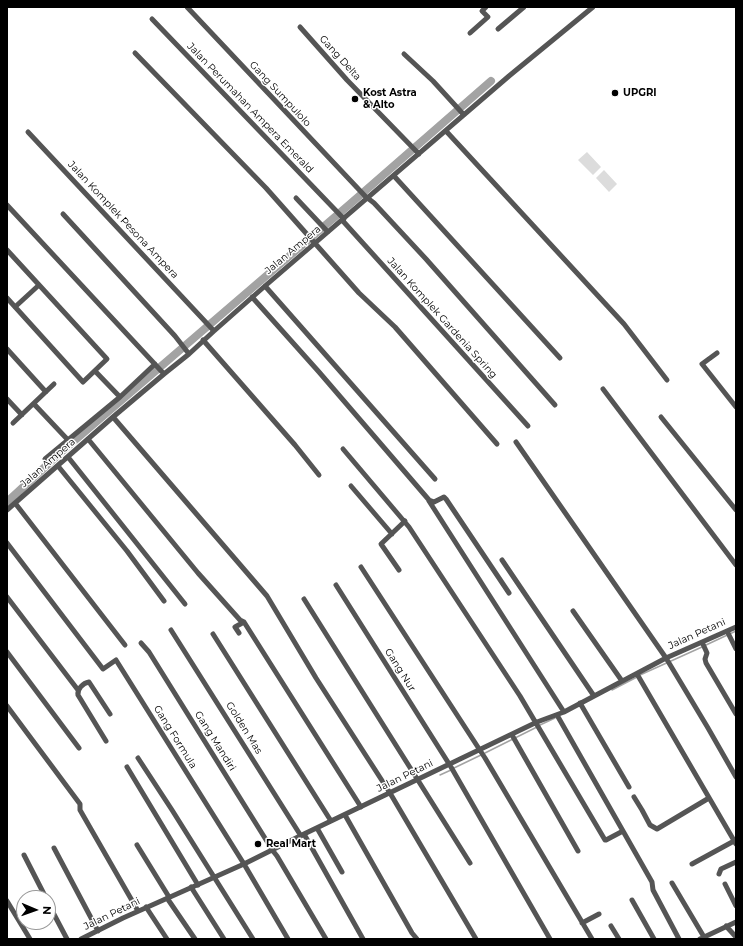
<!DOCTYPE html>
<style>
body{margin:0}
#map{position:relative;width:743px;height:946px;overflow:hidden;background:#fff;font-family:Montserrat,sans-serif}
canvas{display:block}
.frame{position:absolute;inset:0;border:8px solid #000;pointer-events:none}
.north{position:absolute;left:16px;top:890px;width:40px;height:40px;box-sizing:border-box;background:#fff;border:1px solid #999;border-radius:50%;rotate:92deg;font-size:11px;font-weight:700;line-height:16px;text-align:center;color:#000}
.north::after{content:'';display:block;margin:auto;width:14px;height:18px;background:#000;clip-path:polygon(50% 0,100% 100%,50% 72%,0 100%)}
</style>
<div id="map">
<canvas width="743" height="946"></canvas>
<div class="frame"></div>
<div class="north">N</div>
</div>
<script>
const ctx = document.querySelector('canvas').getContext('2d');
ctx.lineJoin = 'round';
function fillPath(path, color) {
  ctx.fillStyle = color;
  ctx.fill(path, 'evenodd');
}
function strokePath(path, color, width, dash) {
  ctx.strokeStyle = color;
  ctx.lineWidth = width;
  ctx.lineCap = dash ? 'butt' : 'round';
  ctx.setLineDash(dash || []);
  ctx.stroke(path);
}
function label(font, color, halo, rows, align = 'center') {
  ctx.font = font + ' Montserrat,sans-serif';
  ctx.lineWidth = 3;
  ctx.setLineDash([]);
  ctx.textBaseline = 'middle';
  ctx.strokeStyle = halo;
  ctx.fillStyle = color;
  for (const [text, x, y, turn = 0] of rows) {
    ctx.save();
    ctx.translate(x, y);
    ctx.rotate((+turn || 0) * Math.PI / 180);
    ctx.textAlign = isNaN(turn) ? turn : align;
    if (halo) ctx.strokeText(text, 0, 0);
    ctx.fillText(text, 0, 0);
    ctx.restore();
  }
}
fillPath(new Path2D(`
 M 587,152 L 601,167 L 593,175 L 578,160 Z
 M 604,170 L 617,184 L 609,192 L 596,178 Z`), '#dcdcdc');
strokePath(new Path2D(`
 M 706,645 L 736,631
 M 640,675 L 702,647
 M 612,690 L 637,677
 M 540,725 L 555,718
 M 485,753 L 537,727
 M 454,768 L 481,755
 M 440,775 L 451,770`), '#a3a3a3', 1.5);
strokePath(new Path2D(`
 M 7,502 L 60,453 L 350,204 L 491,81`), '#a3a3a3', 8);
strokePath(new Path2D(`
 M 187,7 L 365,196 L 374,203 L 426,259 L 555,405
 M 152,19 L 344,219
 M 300,27 L 347,80 L 419,154
 M 498,29 L 524,7
 M 470,33 L 488,17 L 482,11 L 486,7
 M 135,53 L 266,188 L 359,293 L 395,327 L 497,444
 M 404,54 L 433,81 L 464,115
 M 446,131 L 624,324 L 667,380
 M 28,132 L 214,331
 M 394,176 L 560,358
 M 296,198 L 328,232
 M 7,205 L 164,374
 M 63,214 L 175,336 L 189,354
 M 342,220 L 528,426
 M 7,250 L 107,359 L 83,382 L 7,298
 M 265,286 L 435,479
 M 252,297 L 319,372 L 429,500 L 434,502 L 444,497 L 446,499 L 509,593
 M 15,307 L 39,285
 M 203,340 L 295,445 L 319,475
 M 7,349 L 46,392
 M 717,353 L 702,364 L 736,407
 M 95,371 L 120,397 L 155,364
 M 603,389 L 736,565
 M 7,399 L 22,415
 M 34,404 L 68,440
 M 113,417 L 267,596 L 316,678 L 390,793 L 476,939
 M 661,417 L 736,510
 M 13,423 L 54,384
 M 88,439 L 198,573 L 240,620 L 244,622 L 361,807
 M 516,442 L 666,658 L 708,728 L 736,777
 M 343,449 L 409,527 L 520,696 L 605,840 L 606,840 L 623,831
 M 68,457 L 185,604
 M 45,459 L 120,397
 M 58,466 L 127,551 L 164,601
 M 351,486 L 392,534
 M 429,501 L 564,712
 M 15,503 L 125,645
 M 7,510 L 113,417 L 164,374 L 189,354 L 214,331 L 265,286 L 509,76 L 593,7
 M 7,543 L 103,669 L 116,660 L 244,864 L 288,939
 M 502,560 L 594,696
 M 361,567 L 485,758 L 592,939
 M 399,570 L 381,544 L 405,521
 M 336,585 L 451,767 L 550,939
 M 7,597 L 78,690
 M 304,599 L 470,863
 M 573,611 L 622,681
 M 171,630 L 301,836
 M 727,631 L 736,649
 M 239,633 L 235,627 L 244,622
 M 213,634 L 331,821
 M 702,642 L 707,653 L 705,659 L 706,663 L 736,714
 M 141,643 L 149,652 L 273,851 L 277,856 L 326,939
 M 7,652 L 79,748
 M 637,674 L 736,844
 M 580,703 L 629,787
 M 7,706 L 80,804 L 80,810 L 138,911
 M 557,715 L 652,882 L 653,890 L 679,939
 M 512,735 L 578,851
 M 106,741 L 78,695 C 77,689 83,683 89,682 L 110,714
 M 138,758 L 172,810 L 253,939
 M 127,767 L 198,885
 M 634,797 L 642,810 L 650,825 L 657,829 L 709,798
 M 345,815 L 412,933 L 417,939
 M 317,828 L 342,872
 M 304,834 L 363,939
 M 137,845 L 169,897
 M 54,848 L 98,931
 M 24,855 L 46,898
 M 692,864 L 734,841
 M 719,874 L 721,869 L 736,862
 M 672,883 L 704,937
 M 725,884 L 736,906
 M 191,887 L 224,939
 M 167,898 L 195,939
 M 632,900 L 654,939
 M 7,901 L 30,939
 M 48,903 L 67,939
 M 146,907 L 167,939
 M 582,923 L 599,914
 M 611,926 L 619,939
 M 726,926 L 736,937
 M 81,939 L 123,918 L 244,864 L 304,834 L 537,722 L 564,712 L 666,658 L 736,627
 M 700,939 L 736,922`), '#555', 5);
for (const [x, y, r, color] of [
 [615,93,4,"#000"],
 [355,99,4,"#000"],
 [258,844,4,"#000"]
]) {
  const dot = new Path2D();
  dot.arc(x, y, r, 0, 2 * Math.PI);
  ctx.fillStyle = color;
  ctx.fill(dot);
  strokePath(dot, '#fff', 1.5);
}
label('10px', '#000', '#fff', [
 ["Gang Delta",340,58,48],
 ["Gang Sumpulolo",280,94,47],
 ["Jalan Perumahan Ampera Emerald",250,108,46],
 ["Jalan Komplek Pesona Ampera",123,220,47],
 ["Jalan Ampera",293,250,-40],
 ["Jalan Komplek Gardenia Spring",442,318,48],
 ["Jalan Ampera",48,463,-41],
 ["Jalan Petani",697,634,-24],
 ["Gang Nur",400,670,58],
 ["Golden Mas",244,728,58],
 ["Gang Formula",175,737,58],
 ["Gang Mandiri",215,741,58],
 ["Jalan Petani",405,776,-26],
 ["Jalan Petani",112,914,-26]
]);
label('bold 10px', '#000', '#fff', [
 ["Kost Astra",363,93],
 ["& Alto",363,105],
 ["UPGRI",623,93],
 ["Real Mart",266,844]
], 'left');
</script>
